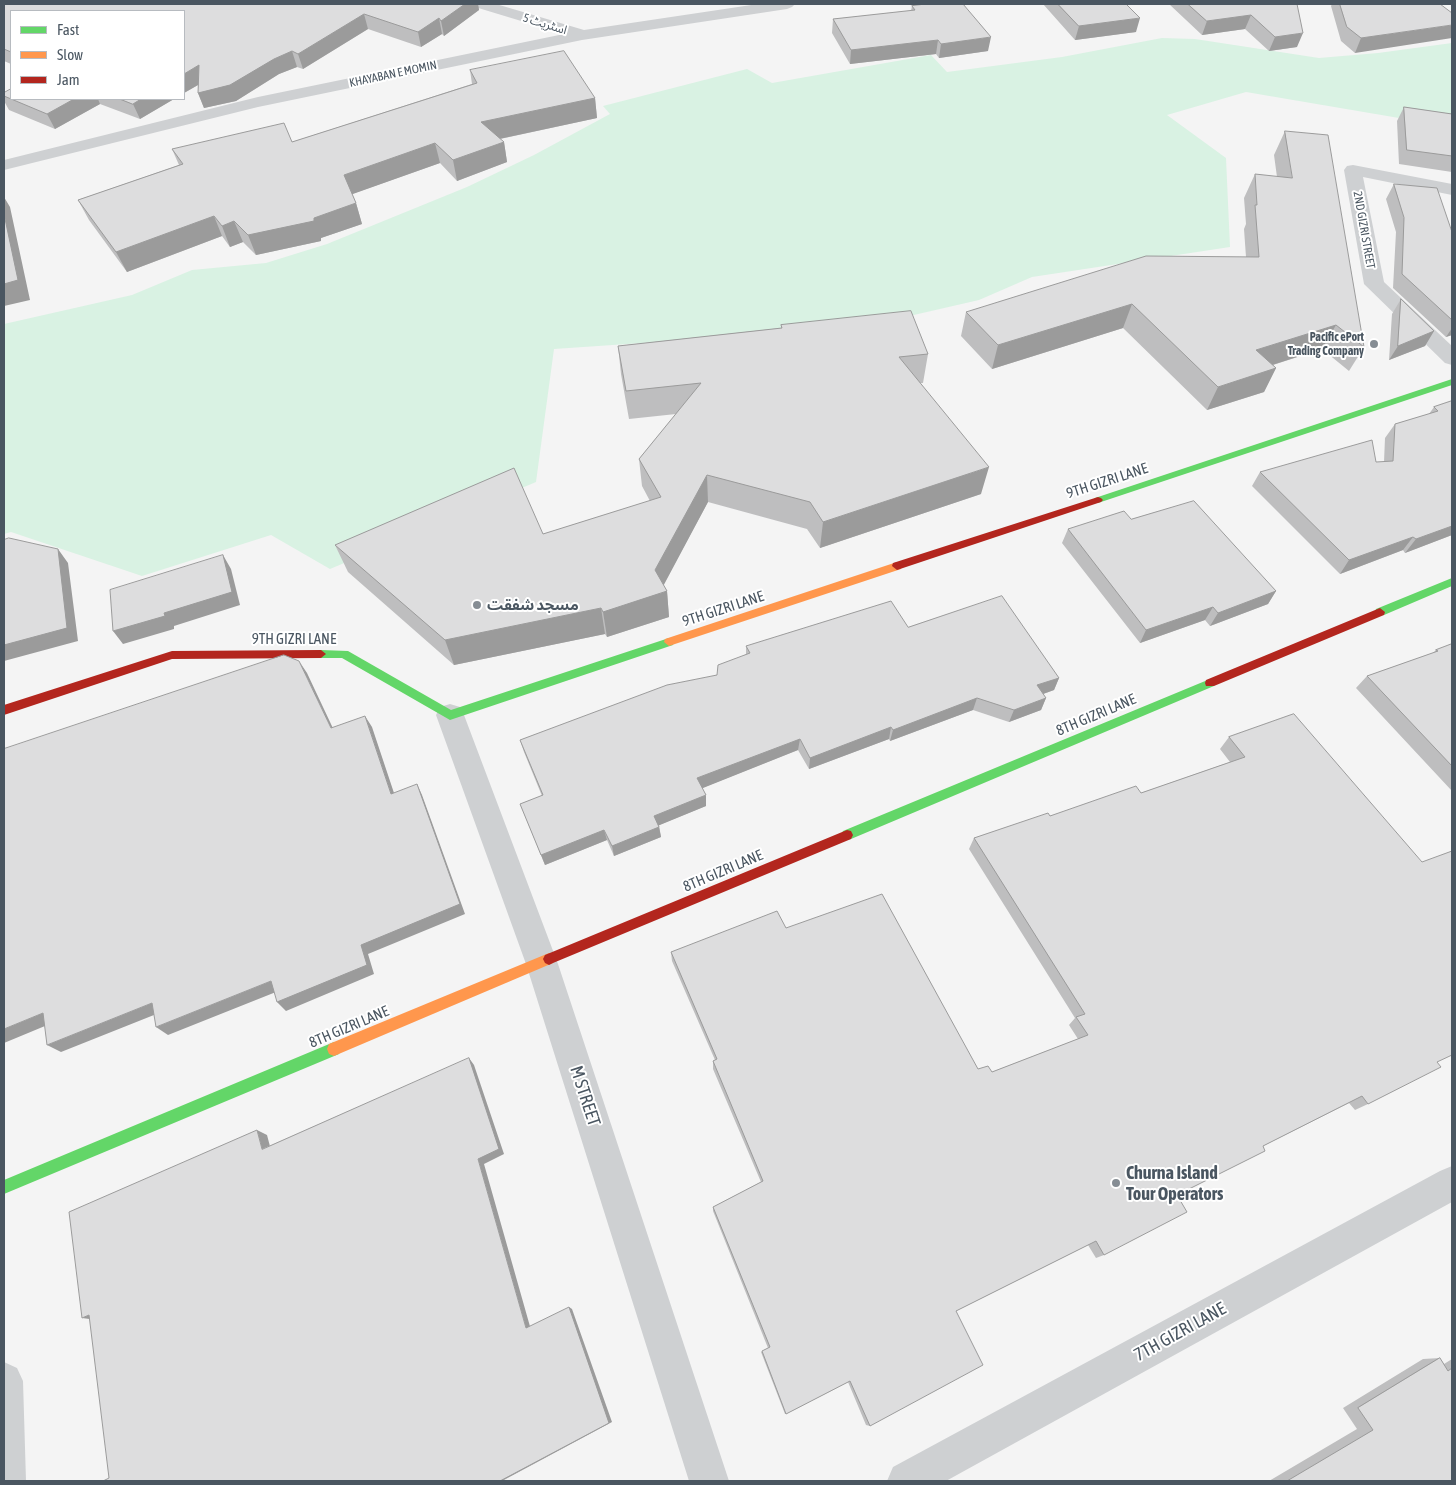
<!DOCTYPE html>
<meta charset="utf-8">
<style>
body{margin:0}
#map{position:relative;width:1456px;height:1485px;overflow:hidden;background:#f4f4f4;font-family:"Asap Condensed",sans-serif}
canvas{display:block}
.frame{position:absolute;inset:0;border:5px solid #4a5661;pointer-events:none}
.legend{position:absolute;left:10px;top:10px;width:175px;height:90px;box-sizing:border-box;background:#fff;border:1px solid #b7bbc0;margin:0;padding:6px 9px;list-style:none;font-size:15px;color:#4a5661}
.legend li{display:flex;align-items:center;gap:10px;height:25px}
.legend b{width:25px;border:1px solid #b7bbc0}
</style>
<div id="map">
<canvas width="1456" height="1485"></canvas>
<div class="frame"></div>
<ul class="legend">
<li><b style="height:6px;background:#63d668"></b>Fast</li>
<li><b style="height:6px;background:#ff974d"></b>Slow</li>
<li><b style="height:6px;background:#b3261e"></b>Jam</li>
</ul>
</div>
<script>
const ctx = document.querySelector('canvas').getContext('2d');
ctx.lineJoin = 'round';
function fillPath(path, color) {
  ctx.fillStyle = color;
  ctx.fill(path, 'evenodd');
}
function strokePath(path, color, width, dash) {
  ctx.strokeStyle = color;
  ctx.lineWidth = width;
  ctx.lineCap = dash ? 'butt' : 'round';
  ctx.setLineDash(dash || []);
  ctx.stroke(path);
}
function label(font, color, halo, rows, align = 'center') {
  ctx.font = font + ' "Asap Condensed","Noto Sans Arabic",sans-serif';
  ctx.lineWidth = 4;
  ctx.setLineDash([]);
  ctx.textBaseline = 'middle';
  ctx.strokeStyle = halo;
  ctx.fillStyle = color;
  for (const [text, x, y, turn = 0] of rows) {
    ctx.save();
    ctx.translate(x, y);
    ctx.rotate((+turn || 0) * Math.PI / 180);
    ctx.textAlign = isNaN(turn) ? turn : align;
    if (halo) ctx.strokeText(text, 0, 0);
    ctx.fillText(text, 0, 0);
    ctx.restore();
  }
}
fillPath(new Path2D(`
 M 1162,38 L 1195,39 L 1319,58 L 1378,53 L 1452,43 L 1452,127 L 1246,92 L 1167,115 L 1226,158 L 1230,247 L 1032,277 L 979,300 L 879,323 L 760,335 L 554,349 L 536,482 L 330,569 L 271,535 L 142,576 L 11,532 L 4,534 L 4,324 L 132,295 L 192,270 L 266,263 L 327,244 L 467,187 L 534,155 L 610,114 L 603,106 L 747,69 L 772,83 L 931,55 L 947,72 L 1062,57 Z`), '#d9f2e3');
fillPath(new Path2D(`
 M 472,4 L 496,4 L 584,30 L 758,4 L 795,4 L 792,7 L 787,9 L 582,40 L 258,107 L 4,170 L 4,160 L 258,97 L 564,34 L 475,7 Z
 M 1353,165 L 1452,184 L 1452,195 L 1363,177 L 1384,282 L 1452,346 L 1452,365 L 1445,363 L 1364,284 L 1344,170 L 1347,166 Z
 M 450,704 L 460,707 L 464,715 L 558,964 L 729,1481 L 689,1481 L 526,964 L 436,715 L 440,707 Z
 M 1452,1166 L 1452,1202 L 946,1481 L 887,1481 L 893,1467 L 1440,1171 Z
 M 4,1362 L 17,1368 L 23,1381 L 26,1481 L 4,1481 Z`), '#ced0d2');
fillPath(new Path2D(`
 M 1452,379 L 1452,385 L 1098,503 L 1093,500 L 1095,498 Z
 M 1452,578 L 1452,586 L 1384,615 L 1376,615 L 1375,612 L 1376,609 Z
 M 669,638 L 673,639 L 674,642 L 673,645 L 450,720 L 342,658 L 321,658 L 316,654 L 321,650 L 348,651 L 451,710 Z
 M 1210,679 L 1214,680 L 1215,683 L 1214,686 L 851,839 L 847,840 L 843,839 L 841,835 L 843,831 Z
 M 334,1042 L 339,1044 L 341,1049 L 339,1054 L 4,1194 L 4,1180 Z`), '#63d668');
fillPath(new Path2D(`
 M 897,562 L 902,566 L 901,569 L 669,646 L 664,642 L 665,639 Z
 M 549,953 L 553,955 L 555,959 L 553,963 L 334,1056 L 329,1054 L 327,1049 L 329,1044 Z`), '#ff974d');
fillPath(new Path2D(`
 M 1098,497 L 1101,498 L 1103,500 L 1101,502 L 897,570 L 892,566 L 893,563 Z
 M 1380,608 L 1385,612 L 1384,615 L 1214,686 L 1206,686 L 1205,683 L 1206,680 Z
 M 321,650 L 326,654 L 321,658 L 172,659 L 4,715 L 4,705 L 172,651 Z
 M 847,830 L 851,831 L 853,835 L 851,839 L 553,963 L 549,965 L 545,963 L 543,959 L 545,955 Z`), '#b3261e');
fillPath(new Path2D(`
 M 4,4 L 478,4 L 479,10 L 444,36 L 442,34 L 421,47 L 368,29 L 303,69 L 297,67 L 279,74 L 236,101 L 204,108 L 198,93 L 198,85 L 184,93 L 11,11 L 11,64 L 4,61 Z
 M 1043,4 L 1126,4 L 1136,32 L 1075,40 Z
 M 1169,4 L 1297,4 L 1297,47 L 1269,51 L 1245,29 L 1202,35 Z
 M 1332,4 L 1440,4 L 1355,53 L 1341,41 L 1331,6 Z
 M 912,6 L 988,51 L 939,58 L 936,54 L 850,64 L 832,33 L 833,19 L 911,11 Z
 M 470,70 L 595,98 L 597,118 L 500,139 L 504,142 L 507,162 L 457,181 L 440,163 L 352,194 L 356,203 L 362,224 L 321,238 L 321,241 L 256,255 L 243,242 L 230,247 L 222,236 L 127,272 L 89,220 L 78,200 L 179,165 L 172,149 L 292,142 L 472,84 Z
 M 4,93 L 11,99 L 174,99 L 140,119 L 100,104 L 55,129 L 9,110 L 4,101 Z
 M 1404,107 L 1452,114 L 1452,172 L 1399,164 L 1397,121 Z
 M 1285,131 L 1364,347 L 1349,371 L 1322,349 L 1273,365 L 1276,368 L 1264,392 L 1207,410 L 1123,328 L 992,369 L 961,336 L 966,312 L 1246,257 L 1244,229 L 1246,224 L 1244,198 L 1255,174 L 1277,177 L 1274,155 Z
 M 1394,184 L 1452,232 L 1452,335 L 1446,337 L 1393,288 L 1396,232 L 1386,199 Z
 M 1401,299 L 1434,331 L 1425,346 L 1389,360 L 1392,314 Z
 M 781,325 L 928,354 L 923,383 L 920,383 L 981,494 L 820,548 L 807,529 L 708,502 L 663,585 L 667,591 L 669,617 L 607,637 L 605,634 L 454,665 L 348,572 L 335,545 L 543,534 L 650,501 L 642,486 L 639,459 L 676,414 L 629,419 L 621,374 L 618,346 L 781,328 Z
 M 1452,401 L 1452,535 L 1405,553 L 1403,550 L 1340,574 L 1252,486 L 1260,472 L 1384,462 L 1385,438 L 1395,424 L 1429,414 L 1434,407 Z
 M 1131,519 L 1276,591 L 1268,604 L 1210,626 L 1205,620 L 1140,643 L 1062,543 L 1068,529 Z
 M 908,627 L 1059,678 L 1054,690 L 1043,694 L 1046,698 L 1041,710 L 1009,722 L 973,710 L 890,741 L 889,739 L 809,769 L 798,750 L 702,788 L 706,806 L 659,825 L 661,837 L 614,856 L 607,840 L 545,865 L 520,804 L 542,796 L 524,752 L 520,740 L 717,675 L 746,654 L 746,646 Z
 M 1452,644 L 1452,791 L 1356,688 L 1367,676 L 1433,653 L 1436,650 Z
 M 1294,714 L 1437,1062 L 1368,1104 L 1355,1110 L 1349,1103 L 1263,1146 L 1177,1195 L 1104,1255 L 1096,1258 L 1088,1245 L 956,1311 L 870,1426 L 866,1425 L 848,1382 L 786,1414 L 785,1414 L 761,1352 L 768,1348 L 713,1211 L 713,1207 L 761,1182 L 713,1069 L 713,1061 L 715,1060 L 672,961 L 671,952 L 786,928 L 978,1069 L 992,1072 L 1078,1039 L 1069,1025 L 1075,1018 L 969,849 L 974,838 L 1050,816 L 1141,793 L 1230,762 L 1220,749 L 1229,737 Z
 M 1440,1358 L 1444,1364 L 1452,1359 L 1452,1481 L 1269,1481 L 1357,1429 L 1343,1408 L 1423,1359 Z`), '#bebebf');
fillPath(new Path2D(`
 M 465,4 L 478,4 L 479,10 L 444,36 L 441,21 Z
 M 364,14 L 368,29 L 303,69 L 298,54 Z
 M 1251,15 L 1245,29 L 1202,35 L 1207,21 Z
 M 439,18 L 442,34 L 421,47 L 418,32 Z
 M 1140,18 L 1136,32 L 1075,40 L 1079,26 Z
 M 1452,25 L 1452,38 L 1355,53 L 1361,38 Z
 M 1303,33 L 1297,47 L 1269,51 L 1275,37 Z
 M 991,37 L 988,51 L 939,58 L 941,44 Z
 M 938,40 L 936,54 L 850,64 L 851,50 Z
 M 292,51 L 297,67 L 279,74 L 236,101 L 204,108 L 198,93 Z
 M 199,65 L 205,81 L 184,93 L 184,74 Z
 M 595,98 L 597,118 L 485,142 L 481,122 Z
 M 74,99 L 98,99 L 100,104 L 55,129 L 47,114 Z
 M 141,99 L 174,99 L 140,119 L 133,104 Z
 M 504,142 L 507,162 L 457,181 L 453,160 Z
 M 435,143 L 440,163 L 350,195 L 344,175 Z
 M 4,197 L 10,207 L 30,300 L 4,306 Z
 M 356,203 L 362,224 L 321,238 L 321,241 L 256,255 L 248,235 L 314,218 Z
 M 214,216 L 222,236 L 127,272 L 116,252 Z
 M 234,221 L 243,242 L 230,247 L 222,226 Z
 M 1132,304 L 1123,328 L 992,369 L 998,345 Z
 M 1336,325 L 1322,349 L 1244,374 L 1256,350 Z
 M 1452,328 L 1452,335 L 1446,337 Z
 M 1434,331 L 1425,346 L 1389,360 L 1398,346 Z
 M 1276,368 L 1264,392 L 1207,410 L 1218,387 Z
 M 989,467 L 981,494 L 820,548 L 823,522 Z
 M 707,475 L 708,502 L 659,594 L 667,591 L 669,617 L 607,637 L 603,612 L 655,570 Z
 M 1452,526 L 1452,535 L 1405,553 L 1416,539 Z
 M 1413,537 L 1403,550 L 1340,574 L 1349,560 Z
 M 58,549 L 68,563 L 78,641 L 4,661 L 4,645 Z
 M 223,555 L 231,569 L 240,605 L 174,626 L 174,629 L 123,644 L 113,631 L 164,613 Z
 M 1276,591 L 1268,604 L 1210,626 L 1218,613 Z
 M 1213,607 L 1205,620 L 1140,643 L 1146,630 Z
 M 601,608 L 605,634 L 454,665 L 445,640 Z
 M 299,661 L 307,673 L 338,739 L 331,728 Z
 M 1059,678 L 1054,690 L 1032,698 L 1037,685 Z
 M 977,698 L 973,710 L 890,741 L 893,730 Z
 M 1046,698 L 1041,710 L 1009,722 L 1014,710 Z
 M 365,716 L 372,727 L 398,805 L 391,794 Z
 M 891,727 L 889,739 L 809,769 L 810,758 Z
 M 800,739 L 798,750 L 698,790 L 697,778 Z
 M 417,784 L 422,795 L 465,914 L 368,954 L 374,974 L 286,1011 L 277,1002 L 361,945 Z
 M 706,795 L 706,806 L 655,827 L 654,816 Z
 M 659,827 L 661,837 L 614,856 L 612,846 Z
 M 604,830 L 607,840 L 545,865 L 541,855 Z
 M 271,981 L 281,990 L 168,1035 L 156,1027 Z
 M 152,1003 L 164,1011 L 61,1052 L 47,1045 Z
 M 43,1013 L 57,1021 L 4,1043 L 4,1029 Z
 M 469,1058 L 474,1065 L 504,1154 L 484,1164 L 531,1330 L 526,1328 L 478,1159 Z
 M 257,1130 L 267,1135 L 272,1154 L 262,1149 Z
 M 569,1307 L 572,1309 L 612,1422 L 502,1481 L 500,1481 Z
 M 89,1315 L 97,1320 L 82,1318 Z`), '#9b9b9b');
const building = new Path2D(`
 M 4,4 L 465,4 L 441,21 L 439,18 L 418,32 L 364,14 L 298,54 L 292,51 L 274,59 L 230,85 L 198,93 L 199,65 L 184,74 L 184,11 L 11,11 L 11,52 L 4,49 Z
 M 926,4 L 963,4 L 991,37 L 941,44 L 938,40 L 851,50 L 833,19 L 915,10 L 912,6 Z
 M 1058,4 L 1126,4 L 1140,18 L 1079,26 Z
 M 1188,4 L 1297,4 L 1303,33 L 1275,37 L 1251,15 L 1207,21 Z
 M 1340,4 L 1440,4 L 1452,13 L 1452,25 L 1361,38 L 1347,27 Z
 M 564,51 L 595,98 L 481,122 L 504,142 L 453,160 L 435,143 L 344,175 L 356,203 L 314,218 L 314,221 L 248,235 L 234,221 L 222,226 L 214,216 L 116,252 L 78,200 L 183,164 L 172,149 L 284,123 L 292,142 L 477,83 L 470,70 Z
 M 11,89 L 11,99 L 74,99 L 47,114 L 4,96 L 4,93 Z
 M 120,99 L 141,99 L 133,104 Z
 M 1404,107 L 1452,114 L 1452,156 L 1407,150 Z
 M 1285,131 L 1328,135 L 1364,347 L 1336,325 L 1256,350 L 1276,368 L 1218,387 L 1132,304 L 998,345 L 966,312 L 1146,256 L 1259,257 L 1255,205 L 1257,205 L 1255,174 L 1292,178 Z
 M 1394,184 L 1437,188 L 1452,232 L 1452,320 L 1402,274 L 1404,218 Z
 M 4,214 L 18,280 L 4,284 Z
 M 1401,299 L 1434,331 L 1398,346 Z
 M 911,311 L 928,354 L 899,357 L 989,467 L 823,522 L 810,502 L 707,475 L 655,570 L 667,591 L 603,612 L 601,608 L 445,640 L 335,545 L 514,468 L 543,534 L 661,497 L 639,459 L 701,383 L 626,391 L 618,346 L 782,328 L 781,325 Z
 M 1452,401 L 1452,526 L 1416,539 L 1413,537 L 1349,560 L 1260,472 L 1372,440 L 1376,462 L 1393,461 L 1395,424 L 1438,411 L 1434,407 Z
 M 1194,501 L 1276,591 L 1218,613 L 1213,607 L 1146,630 L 1068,529 L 1124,511 L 1131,519 Z
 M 9,538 L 58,549 L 67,628 L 4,645 L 4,540 Z
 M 223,555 L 232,592 L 164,613 L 165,616 L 113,631 L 110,590 Z
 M 1002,596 L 1059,678 L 1037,685 L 1046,698 L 1014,710 L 977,698 L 893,730 L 891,727 L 810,758 L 800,739 L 697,778 L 706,795 L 654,816 L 659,827 L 612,846 L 604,830 L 541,855 L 520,804 L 543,795 L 520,740 L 667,685 L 717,675 L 718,665 L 750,653 L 746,646 L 891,601 L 908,627 Z
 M 1452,644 L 1452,766 L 1367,676 L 1438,651 L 1436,650 Z
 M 284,655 L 299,661 L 331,728 L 365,716 L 391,794 L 417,784 L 460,904 L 361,945 L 367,965 L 277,1002 L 271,981 L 156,1027 L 152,1003 L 47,1045 L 43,1013 L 4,1029 L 4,749 Z
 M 1294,714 L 1422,862 L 1452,851 L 1452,1055 L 1437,1062 L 1441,1067 L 1368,1104 L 1362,1096 L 1263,1146 L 1265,1151 L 1177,1195 L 1187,1212 L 1104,1255 L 1096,1241 L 956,1311 L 983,1365 L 870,1426 L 850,1381 L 786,1414 L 762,1351 L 770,1347 L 713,1207 L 763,1181 L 713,1061 L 717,1059 L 671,952 L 777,911 L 786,928 L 882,894 L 978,1069 L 988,1066 L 992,1072 L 1088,1035 L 1076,1017 L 1085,1014 L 974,838 L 1048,813 L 1050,816 L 1136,786 L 1141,793 L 1245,757 L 1229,737 Z
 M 469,1058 L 499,1149 L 478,1159 L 526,1328 L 569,1307 L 609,1423 L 500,1481 L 103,1481 L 109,1478 L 89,1315 L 82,1318 L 69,1212 L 257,1130 L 262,1149 Z
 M 1440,1358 L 1448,1371 L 1452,1368 L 1452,1481 L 1287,1481 L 1373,1430 L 1358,1408 Z`);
fillPath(building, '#ddddde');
strokePath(building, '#9b9b9b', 1);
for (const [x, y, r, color] of [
 [1374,344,5,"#868d94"],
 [477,605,5,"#868d94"],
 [1116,1183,5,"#868d94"]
]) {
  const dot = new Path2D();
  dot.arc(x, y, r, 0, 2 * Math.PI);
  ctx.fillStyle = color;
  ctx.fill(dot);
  strokePath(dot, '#fff', 2);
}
label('12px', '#4a5661', '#fff', [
 ["اسٹریٹ 5",545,24,17],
 ["KHAYABAN E MOMIN",393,74,-12],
 ["2ND GIZRI STREET",1364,230,80]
]);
label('bold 12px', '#4a5661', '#fff', [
 ["Pacific ePort",1364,337],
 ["Trading Company",1364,351]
], 'right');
label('15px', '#4a5661', '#fff', [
 ["9TH GIZRI LANE",1107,481,-18],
 ["9TH GIZRI LANE",723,609,-18],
 ["9TH GIZRI LANE",294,639],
 ["8TH GIZRI LANE",1096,715,-23],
 ["8TH GIZRI LANE",723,871,-23],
 ["8TH GIZRI LANE",349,1027,-23]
]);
label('bold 15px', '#4a5661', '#fff', [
 ["مسجد شفقت",487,605]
], 'left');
label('18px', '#4a5661', '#fff', [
 ["M STREET",585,1096,72],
 ["7TH GIZRI LANE",1180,1332,-29]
]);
label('bold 18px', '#4a5661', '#fff', [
 ["Churna Island",1126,1173],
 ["Tour Operators",1126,1194]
], 'left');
</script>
